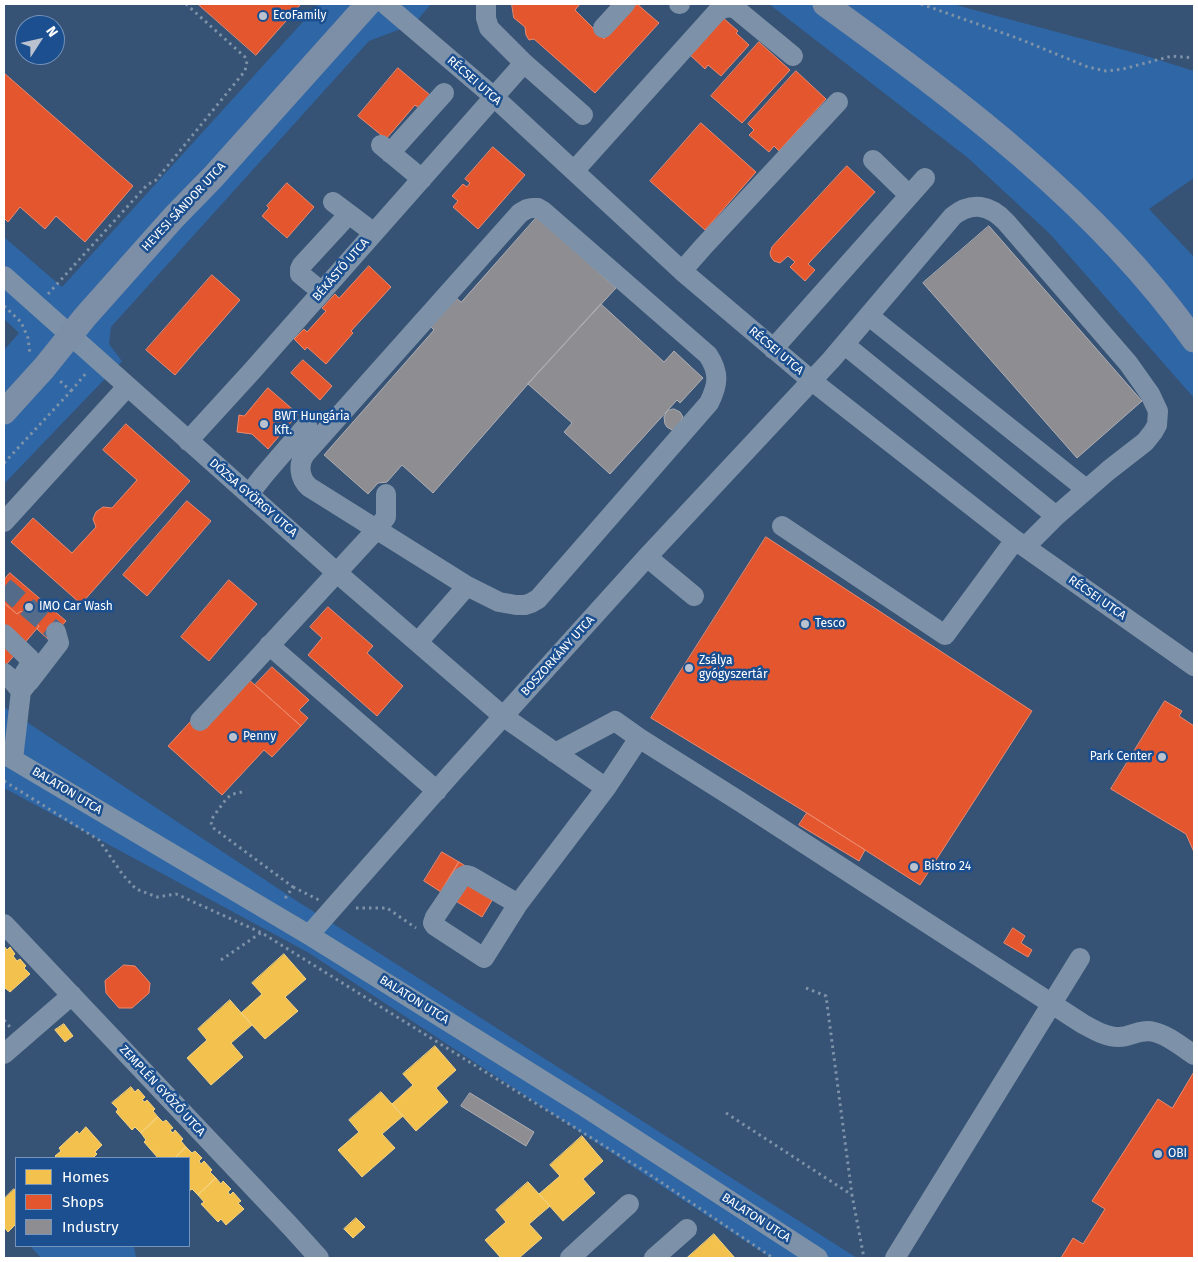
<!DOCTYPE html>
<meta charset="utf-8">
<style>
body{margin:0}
#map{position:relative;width:1198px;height:1262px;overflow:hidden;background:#365274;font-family:"Fira Sans",sans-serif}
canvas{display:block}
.frame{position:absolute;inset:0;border:5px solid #fff;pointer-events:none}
.legend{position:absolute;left:15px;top:1157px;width:175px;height:90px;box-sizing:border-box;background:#1b4f8f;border:1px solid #7695bc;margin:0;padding:6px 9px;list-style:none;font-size:15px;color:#fff}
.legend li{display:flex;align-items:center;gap:10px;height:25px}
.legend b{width:25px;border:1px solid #7695bc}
.north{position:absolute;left:15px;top:15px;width:50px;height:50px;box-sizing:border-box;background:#1b4f8f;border:1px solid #7695bc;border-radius:50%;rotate:55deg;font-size:14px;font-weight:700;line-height:20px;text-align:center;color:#fff}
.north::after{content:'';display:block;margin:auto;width:18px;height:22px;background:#b9c2ce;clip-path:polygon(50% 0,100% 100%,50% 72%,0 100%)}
</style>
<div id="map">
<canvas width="1198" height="1262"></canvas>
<div class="frame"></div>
<ul class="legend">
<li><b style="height:14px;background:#f2c14e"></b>Homes</li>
<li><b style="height:14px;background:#e4572e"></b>Shops</li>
<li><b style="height:14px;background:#8d8d92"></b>Industry</li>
</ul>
<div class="north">N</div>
</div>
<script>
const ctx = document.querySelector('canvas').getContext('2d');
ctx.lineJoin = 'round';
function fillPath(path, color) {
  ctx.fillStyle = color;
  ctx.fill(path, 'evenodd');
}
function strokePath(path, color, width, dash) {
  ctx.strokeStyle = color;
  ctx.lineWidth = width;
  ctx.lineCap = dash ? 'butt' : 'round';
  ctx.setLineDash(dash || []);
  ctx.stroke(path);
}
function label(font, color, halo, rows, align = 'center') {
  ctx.font = font + ' "Fira Sans",sans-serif';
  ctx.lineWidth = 5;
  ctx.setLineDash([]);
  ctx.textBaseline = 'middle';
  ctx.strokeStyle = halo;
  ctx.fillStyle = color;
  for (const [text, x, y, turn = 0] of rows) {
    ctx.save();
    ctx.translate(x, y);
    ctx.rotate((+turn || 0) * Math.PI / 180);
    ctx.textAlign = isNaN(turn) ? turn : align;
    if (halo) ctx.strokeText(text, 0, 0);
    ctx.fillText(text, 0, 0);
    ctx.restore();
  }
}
fillPath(new Path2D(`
 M 319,4 L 431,4 L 414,24 L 369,41 L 111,327 L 109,344 L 122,361 L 4,484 L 4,350 L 19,333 L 4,319 L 4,237 L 62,287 Z
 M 769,4 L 952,4 L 1143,55 L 1194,71 L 1194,178 L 1149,209 L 1194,257 L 1194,398 L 1050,234 L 968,158 Z
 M 4,707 L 300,903 L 343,930 L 857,1258 L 771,1258 L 309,953 L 4,788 Z
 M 34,1246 L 134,1246 L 136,1258 L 41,1258 L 32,1248 Z`), '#2f66a5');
const homes = new Path2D(`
 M 4,946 L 7,950 L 10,947 L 15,954 L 13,956 L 17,961 L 20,959 L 26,966 L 24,968 L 30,974 L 10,992 L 5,988 L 4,989 Z
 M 284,954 L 306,979 L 285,997 L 298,1011 L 265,1039 L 241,1013 L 262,994 L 252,983 Z
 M 230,1000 L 252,1025 L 231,1043 L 243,1057 L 211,1085 L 187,1058 L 207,1040 L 198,1029 Z
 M 64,1024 L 73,1036 L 65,1042 L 55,1030 Z
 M 435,1046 L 456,1070 L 436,1088 L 448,1102 L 416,1131 L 392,1104 L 413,1085 L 403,1074 Z
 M 131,1087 L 135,1092 L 138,1089 L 145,1097 L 142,1100 L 145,1102 L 147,1100 L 155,1109 L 153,1111 L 158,1117 L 141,1133 L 135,1127 L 132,1130 L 116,1112 L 118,1109 L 112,1103 Z
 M 381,1092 L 403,1116 L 382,1134 L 395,1148 L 362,1177 L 338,1150 L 359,1132 L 349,1120 Z
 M 158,1117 L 163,1122 L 166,1120 L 173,1128 L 170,1130 L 173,1133 L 175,1130 L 183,1139 L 181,1141 L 186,1147 L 175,1158 L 158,1158 L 144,1142 L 146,1140 L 141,1133 Z
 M 86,1127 L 102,1145 L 95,1152 L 97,1154 L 93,1158 L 57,1158 L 55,1156 L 61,1151 L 59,1148 L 77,1131 L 79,1134 Z
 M 582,1136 L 603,1161 L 583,1179 L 595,1193 L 563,1221 L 539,1194 L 560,1176 L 550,1165 Z
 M 186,1147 L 192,1153 L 195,1151 L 202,1158 L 199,1161 L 201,1164 L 204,1161 L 212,1170 L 210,1172 L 216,1178 L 198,1195 L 192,1189 L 189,1191 L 189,1158 L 175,1158 Z
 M 216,1178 L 221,1184 L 223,1181 L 231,1189 L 228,1192 L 230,1195 L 233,1192 L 241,1201 L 238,1203 L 244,1209 L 226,1225 L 221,1219 L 218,1222 L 201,1204 L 204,1202 L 198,1195 Z
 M 528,1182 L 550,1206 L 529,1224 L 542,1238 L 519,1258 L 501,1258 L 485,1240 L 506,1222 L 496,1210 Z
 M 14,1189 L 16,1191 L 16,1226 L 15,1225 L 8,1232 L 4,1227 L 4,1199 Z
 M 356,1218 L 365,1227 L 353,1238 L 344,1229 Z
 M 714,1234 L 735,1258 L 687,1258 Z`);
fillPath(homes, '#f2c14e');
strokePath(homes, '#f6d483', 1);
const shops = new Path2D(`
 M 198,4 L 298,4 L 300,5 L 256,55 Z
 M 512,4 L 580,4 L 575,10 L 604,39 L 637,4 L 659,23 L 595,93 L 534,39 L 529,40 L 526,35 L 525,27 L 514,18 Z
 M 722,17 L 738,31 L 736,33 L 749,45 L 721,76 L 708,65 L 705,69 L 689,54 Z
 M 759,42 L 790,70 L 742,123 L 711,96 Z
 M 398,68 L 430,95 L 419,108 L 415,105 L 386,139 L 358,116 Z
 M 796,71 L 826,99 L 779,151 L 774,146 L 769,152 L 749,135 L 754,130 L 748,124 Z
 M 4,73 L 133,186 L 85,242 L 56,216 L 45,229 L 20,207 L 8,222 L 4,218 Z
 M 701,123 L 756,172 L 705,230 L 650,181 Z
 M 493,147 L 525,175 L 478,229 L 453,207 L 458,201 L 452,196 L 463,184 L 467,187 L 470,183 L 465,179 Z
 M 847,166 L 875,192 L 808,264 L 815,270 L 805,281 L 790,267 L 795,262 L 788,256 L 780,263 L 774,261 L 771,257 L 770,253 L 772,247 Z
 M 287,183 L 314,207 L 287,238 L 262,216 L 269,208 L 267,206 Z
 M 369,266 L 391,287 L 351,331 L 353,333 L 326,364 L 307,347 L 305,350 L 294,339 L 304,329 L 307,332 L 326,311 L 322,308 L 335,294 L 339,298 Z
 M 212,275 L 240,300 L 175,375 L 146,350 Z
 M 303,360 L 332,386 L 320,400 L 291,373 Z
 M 268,388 L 298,414 L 268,449 L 252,434 L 237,432 L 239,415 L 244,416 Z
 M 126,424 L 190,481 L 81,604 L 11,542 L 33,518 L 72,553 L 96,527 L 93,519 L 96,512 L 103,507 L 112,508 L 137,480 L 103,450 Z
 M 187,501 L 211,521 L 147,596 L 123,575 Z
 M 766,537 L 1032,711 L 920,885 L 807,813 L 651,718 Z
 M 10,573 L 66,621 L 49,640 L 37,629 L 39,626 L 21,611 L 17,614 L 4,603 L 4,580 Z
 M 229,580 L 257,604 L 209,661 L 181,637 Z
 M 4,603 L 17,614 L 21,611 L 39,626 L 6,665 L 4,663 Z
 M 328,607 L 373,646 L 367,653 L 403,686 L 377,716 L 308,655 L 322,638 L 310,627 Z
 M 272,667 L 309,700 L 299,710 L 308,718 L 301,726 L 255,685 Z
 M 247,678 L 301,726 L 272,757 L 264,750 L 222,795 L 168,746 L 191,721 Z
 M 1165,701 L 1182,711 L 1179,716 L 1194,726 L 1194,852 L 1186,834 L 1111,789 Z
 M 807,813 L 865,850 L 859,861 L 799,825 Z
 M 442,852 L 459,862 L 441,892 L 424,881 Z
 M 459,862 L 500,887 L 482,917 L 441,892 Z
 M 1013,928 L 1025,936 L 1021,943 L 1032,950 L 1028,957 L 1004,943 Z
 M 124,965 L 135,966 L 150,983 L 149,993 L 132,1008 L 119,1008 L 106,993 L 105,981 Z
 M 1194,1072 L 1194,1258 L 1061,1258 L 1073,1238 L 1083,1244 L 1105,1209 L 1092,1201 L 1158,1099 L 1172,1108 Z`);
fillPath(shops, '#e4572e');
strokePath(shops, '#ec896d', 1);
const industry = new Path2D(`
 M 537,217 L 616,288 L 528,384 L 433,493 L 402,465 L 387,482 L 378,483 L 368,494 L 324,455 L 434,330 L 428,324 L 454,296 L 461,302 Z
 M 989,226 L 1142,401 L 1077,458 L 923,283 Z
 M 601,304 L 664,362 L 674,351 L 703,378 L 680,403 L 677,400 L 610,474 L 564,432 L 572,423 L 528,384 Z
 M 674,409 L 680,412 L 683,417 L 676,429 L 672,430 L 667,427 L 665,424 L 664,417 L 667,411 Z
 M 470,1093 L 534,1132 L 526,1146 L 461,1106 Z`);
fillPath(industry, '#8d8d92');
strokePath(industry, '#afafb3', 1);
strokePath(new Path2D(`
 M 4,587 L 56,632`), '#546c89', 20, [20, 10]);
strokePath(new Path2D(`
 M 921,4 L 1017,38 L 1088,67 L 1106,71 L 1123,69 L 1172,56 L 1194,58
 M 48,294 L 147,185 L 156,180 L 245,71 L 247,61 L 245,57 L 186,4
 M 4,306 L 21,322 L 28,338 L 30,354
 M 71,391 L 87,372
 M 4,463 L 71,391 L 59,380
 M 4,781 L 99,840 L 123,875 L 136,889 L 157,897 L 176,894 L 262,933 L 643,1170 L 773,1258
 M 242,792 L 233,794 L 227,798 L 213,817 L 211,822 L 212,827 L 293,887 L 284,900
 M 293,887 L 319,900
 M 356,908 L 387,908 L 416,928
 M 221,960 L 262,932
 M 806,988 L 826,996 L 852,1195
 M 4,1020 L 10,1027
 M 726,1113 L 852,1195 L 864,1258`), '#7d92a8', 3, [2.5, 4]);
strokePath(new Path2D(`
 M 385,4 L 494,97 L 682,271 L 812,381 L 1015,540 L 1194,666
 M 486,4 L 486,18 L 489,28 L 524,63 L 583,115
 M 679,4 L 680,4
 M 603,28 L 625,4
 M 381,145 L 422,179
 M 390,153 L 444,93
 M 873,160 L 909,195
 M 574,171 L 717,12 C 723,7 729,6 736,9 L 793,56
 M 333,202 L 349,214
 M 532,208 L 538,208 L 543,211 L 708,355 C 720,373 718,385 709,403 L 538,599 L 531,603 L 525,605 L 516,605 L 499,602 L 467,586 L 309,487 C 299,478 298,464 305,454 L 520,213 L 527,209 Z
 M 682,271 L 703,247 L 838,102
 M 4,276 L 336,572 L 504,717 L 606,788
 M 322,292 L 300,274 L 300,269 L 302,265 L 349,214 L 374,233
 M 869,316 L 1086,489
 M 845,345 L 1056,516
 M 773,349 L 925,178
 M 188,441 L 252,371 L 524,63
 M 249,494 L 264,475 L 307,425
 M 4,522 L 127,387
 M 782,526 L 945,635 L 1015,540
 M 647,557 L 694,596
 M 4,634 L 30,659 C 31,672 17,673 26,685 L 21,691
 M 418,642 L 467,586
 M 269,645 L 437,791
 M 4,673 L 10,678 L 21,691 L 13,759
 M 29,682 L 59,643 L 56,632
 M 200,721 L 377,529 L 386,517 L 386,494
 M 555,753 L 615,721 L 639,738
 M 4,754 L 309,935 L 582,1105 L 818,1258
 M 518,904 L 470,876 L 466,875 L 462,877 L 435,917 L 433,923 L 435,926 L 484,958 L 518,904 L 606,788 L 639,738 L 739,801 L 1083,1024 C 1094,1030 1106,1037 1119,1037 C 1131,1037 1141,1028 1154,1032 C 1168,1035 1182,1047 1194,1055
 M 4,924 L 291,1227 L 319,1258
 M 309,935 L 452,773 L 647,557 L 831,360 L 953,216 C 972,201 990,205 1006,222 L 1128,363 L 1150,394 L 1158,411 L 1157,425 L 1153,432 L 1145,442 L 1109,470 L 1056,516 L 1025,547
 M 4,1054 L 72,995
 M 570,1258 L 629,1204
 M 654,1258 L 687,1229
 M 895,1258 L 1080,958`), '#7d92a8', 20);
strokePath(new Path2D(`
 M 825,4 C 959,101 1097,204 1194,340
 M 4,412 L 44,368 L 85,317 L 174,217 L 213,177 L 368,4`), '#7d8ea7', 25);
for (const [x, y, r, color] of [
 [263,16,5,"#b9c2ce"],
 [264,424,5,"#b9c2ce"],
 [29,607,5,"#b9c2ce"],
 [805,624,5,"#b9c2ce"],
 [689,668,5,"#b9c2ce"],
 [233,737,5,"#b9c2ce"],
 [1162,757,5,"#b9c2ce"],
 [914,867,5,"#b9c2ce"],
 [1158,1154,5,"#b9c2ce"]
]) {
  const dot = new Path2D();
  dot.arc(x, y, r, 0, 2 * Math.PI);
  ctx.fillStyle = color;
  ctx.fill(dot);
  strokePath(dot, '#1b4f8f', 2);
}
label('12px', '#fff', '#1b4f8f', [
 ["EcoFamily",273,16],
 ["BWT Hungária",274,417],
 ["Kft.",274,431],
 ["IMO Car Wash",39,607],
 ["Tesco",815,624],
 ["Zsálya",699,661],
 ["gyógyszertár",699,675],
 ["Penny",243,737],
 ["Park Center",1152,757,"right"],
 ["Bistro 24",924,867],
 ["OBI",1168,1154]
], 'left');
label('12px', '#fff', '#1b4f8f', [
 ["RÉCSEI UTCA",474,81,41],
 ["HEVESI SÁNDOR UTCA",184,207,-47],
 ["BÉKÁSTÓ UTCA",341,270,-49],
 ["RÉCSEI UTCA",776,351,40],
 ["DÓZSA GYÖRGY UTCA",253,498,41],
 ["RÉCSEI UTCA",1097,598,35],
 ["BOSZORKÁNY UTCA",558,656,-48],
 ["BALATON UTCA",67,791,31],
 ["BALATON UTCA",414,1000,32],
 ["ZEMPLÉN GYŐZŐ UTCA",162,1091,47],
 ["BALATON UTCA",756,1218,33]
]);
</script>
